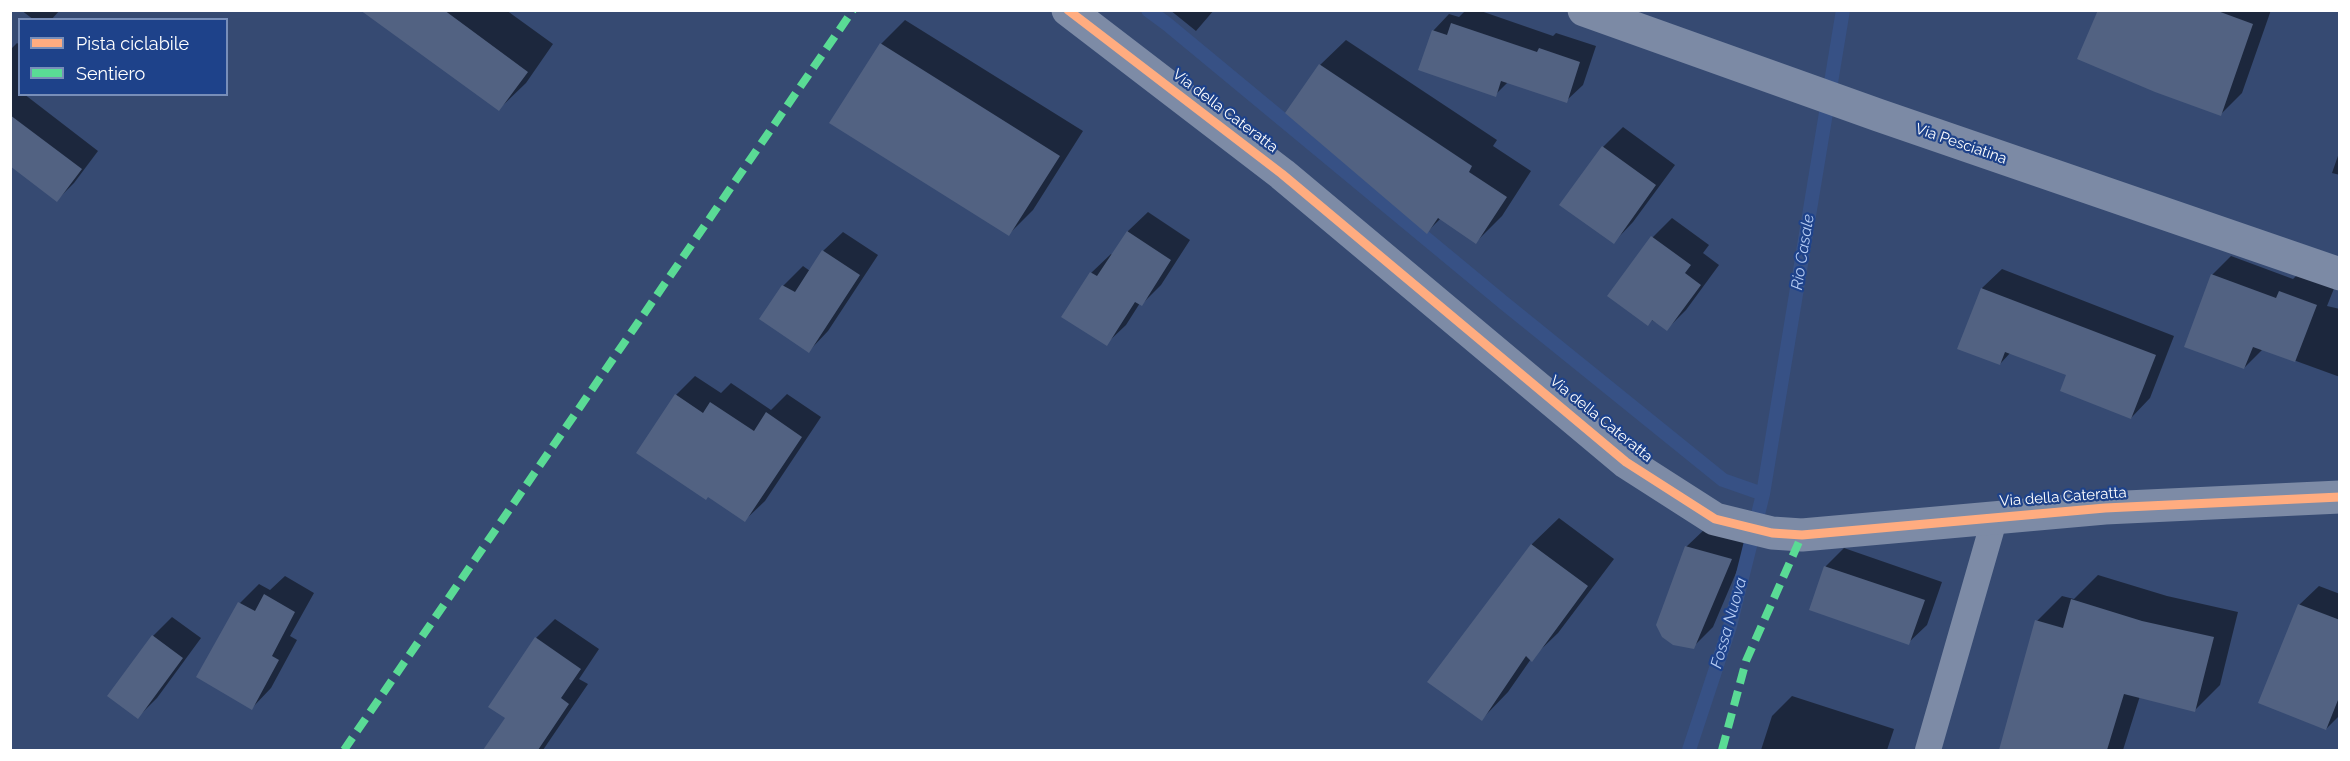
<!DOCTYPE html>
<style>
body{margin:0}
#map{position:relative;width:2350px;height:761px;overflow:hidden;background:#364a72;font-family:Raleway,sans-serif}
canvas{display:block}
.frame{position:absolute;inset:0;border:12px solid #fff;pointer-events:none}
.legend{position:absolute;left:18px;top:18px;width:210px;height:78px;box-sizing:border-box;background:#1e428a;border:2px solid #788eb9;margin:0;padding:8px 10px;list-style:none;font-size:18px;color:#fff}
.legend li{display:flex;align-items:center;gap:12px;height:30px}
.legend b{width:30px;border:2px solid #788eb9}
</style>
<div id="map">
<canvas width="2350" height="761"></canvas>
<div class="frame"></div>
<ul class="legend">
<li><b style="height:8px;background:#ffac80"></b>Pista ciclabile</li>
<li><b style="height:8px;background:#5adb95"></b>Sentiero</li>
</ul>
</div>
<script>
const ctx = document.querySelector('canvas').getContext('2d');
ctx.lineJoin = 'round';
function fillPath(path, color) {
  ctx.fillStyle = color;
  ctx.fill(path, 'evenodd');
}
function strokePath(path, color, width, dash) {
  ctx.strokeStyle = color;
  ctx.lineWidth = width;
  ctx.lineCap = dash ? 'butt' : 'round';
  ctx.setLineDash(dash || []);
  ctx.stroke(path);
}
function label(font, color, halo, rows, align = 'center') {
  ctx.font = font + ' Raleway,sans-serif';
  ctx.lineWidth = 4.5;
  ctx.setLineDash([]);
  ctx.textBaseline = 'middle';
  ctx.strokeStyle = halo;
  ctx.fillStyle = color;
  for (const [text, x, y, turn = 0] of rows) {
    ctx.save();
    ctx.translate(x, y);
    ctx.rotate((+turn || 0) * Math.PI / 180);
    ctx.textAlign = isNaN(turn) ? turn : align;
    if (halo) ctx.strokeText(text, 0, 0);
    ctx.fillText(text, 0, 0);
    ctx.restore();
  }
}
fillPath(new Path2D(`
 M 21,10 L 60,10 L 51,20 L 34,20 Z
 M 363,10 L 506,10 L 553,44 L 526,83 L 499,109 Z
 M 1170,10 L 1214,10 L 1196,31 Z
 M 1466,10 L 1478,10 L 1553,36 L 1556,33 L 1596,46 L 1583,85 L 1566,101 L 1508,82 L 1495,95 L 1433,31 L 1449,14 L 1459,17 Z
 M 2099,10 L 2271,10 L 2242,93 L 2221,114 Z
 M 905,20 L 1083,131 L 1033,210 L 1009,234 L 881,44 Z
 M 1346,40 L 1497,140 L 1493,146 L 1531,171 L 1502,216 L 1476,242 L 1441,218 L 1427,232 L 1320,65 Z
 M 17,43 L 20,45 L 20,94 L 24,94 L 98,151 L 74,183 L 57,200 L 10,165 L 10,50 Z
 M 1623,127 L 1675,165 L 1633,222 L 1614,242 L 1561,205 L 1603,147 Z
 M 2340,150 L 2340,175 L 2332,173 Z
 M 1148,212 L 1190,240 L 1161,285 L 1142,304 L 1140,303 L 1126,325 L 1106,344 L 1091,273 L 1111,254 L 1113,255 L 1128,231 Z
 M 1672,218 L 1709,245 L 1703,253 L 1719,265 L 1686,310 L 1667,329 L 1609,295 L 1653,237 Z
 M 843,232 L 878,255 L 828,331 L 809,351 L 761,319 L 783,286 L 803,266 L 810,271 L 823,251 Z
 M 2231,256 L 2293,279 L 2299,273 L 2335,286 L 2327,306 L 2340,309 L 2340,377 L 2263,349 L 2244,368 L 2212,275 Z
 M 2002,269 L 2174,336 L 2150,398 L 2131,418 L 2068,374 L 2011,352 L 2000,364 L 1982,288 Z
 M 695,376 L 721,393 L 731,383 L 771,410 L 787,394 L 821,417 L 765,501 L 745,520 L 676,395 Z
 M 1559,518 L 1614,559 L 1558,633 L 1531,659 L 1508,692 L 1482,719 L 1429,682 L 1532,544 Z
 M 1706,528 L 1750,540 L 1713,627 L 1693,647 L 1686,547 Z
 M 1844,548 L 1942,582 L 1927,625 L 1908,643 L 1811,609 L 1826,566 Z
 M 2098,575 L 2167,596 L 2238,612 L 2220,685 L 2195,710 L 2140,696 L 2123,750 L 2001,750 L 2037,621 L 2062,596 L 2074,599 Z
 M 285,576 L 314,593 L 290,636 L 297,640 L 271,688 L 252,708 L 240,603 L 259,584 L 270,590 Z
 M 2319,586 L 2340,594 L 2340,715 L 2326,729 L 2299,605 Z
 M 172,617 L 201,638 L 157,698 L 138,717 L 153,636 Z
 M 555,619 L 599,649 L 579,679 L 588,684 L 543,750 L 494,750 L 488,746 L 507,717 L 536,638 Z
 M 1792,696 L 1894,729 L 1887,750 L 1761,750 L 1772,716 Z`), '#0007');
strokePath(new Path2D(`
 M 1148,10 L 1167,24 L 1504,303 L 1723,480 L 1763,494
 M 1689,750 L 1730,626 L 1763,494 L 1843,10`), '#375185', 14);
fillPath(new Path2D(`
 M 360,10 L 444,10 L 528,72 L 499,111 Z
 M 2098,10 L 2215,10 L 2253,24 L 2221,116 L 2155,92 L 2077,59 Z
 M 1451,23 L 1537,52 L 1539,48 L 1580,62 L 1567,103 L 1501,81 L 1496,97 L 1418,70 L 1432,30 L 1447,35 Z
 M 880,43 L 1060,156 L 1009,236 L 829,123 Z
 M 1319,64 L 1472,166 L 1469,172 L 1507,197 L 1476,244 L 1438,218 L 1427,234 L 1285,113 Z
 M 10,115 L 82,169 L 57,202 L 10,166 Z
 M 1602,146 L 1656,185 L 1614,244 L 1559,205 Z
 M 1127,231 L 1171,260 L 1142,306 L 1135,302 L 1107,346 L 1061,317 L 1090,272 L 1097,276 Z
 M 1651,236 L 1691,265 L 1685,273 L 1701,285 L 1667,331 L 1652,320 L 1648,326 L 1607,296 Z
 M 822,250 L 860,275 L 809,353 L 759,319 L 782,285 L 795,292 Z
 M 2211,274 L 2276,298 L 2279,291 L 2317,305 L 2295,362 L 2253,347 L 2244,369 L 2184,347 Z
 M 1981,288 L 2156,355 L 2131,419 L 2060,391 L 2066,375 L 2005,352 L 2000,365 L 1957,349 Z
 M 675,394 L 703,413 L 710,402 L 754,431 L 766,412 L 802,437 L 745,522 L 708,497 L 706,500 L 636,453 Z
 M 1531,544 L 1588,586 L 1532,662 L 1526,656 L 1482,721 L 1427,682 Z
 M 1685,546 L 1732,559 L 1694,649 L 1673,645 L 1662,637 L 1656,625 Z
 M 1824,566 L 1925,600 L 1909,645 L 1809,610 Z
 M 264,594 L 295,612 L 272,656 L 279,660 L 252,710 L 196,677 L 238,602 L 255,611 Z
 M 2071,599 L 2142,621 L 2214,637 L 2195,712 L 2124,694 L 2107,750 L 1999,750 L 2035,620 L 2063,628 Z
 M 2298,604 L 2340,620 L 2340,695 L 2326,730 L 2258,703 Z
 M 152,635 L 183,658 L 138,719 L 107,696 Z
 M 535,637 L 581,669 L 561,698 L 569,704 L 538,750 L 483,750 L 505,718 L 488,707 Z`), '#526282');
strokePath(new Path2D(`
 M 1928,750 L 1995,517`), '#7d8ba6', 26);
strokePath(new Path2D(`
 M 1068,10 L 1282,174 L 1626,462 L 1715,519 L 1772,533 L 1802,535 L 2105,508 L 2340,497`), '#7d8ba6', 33);
strokePath(new Path2D(`
 M 1584,10 L 1878,115 L 2340,274`), '#7c8aa5', 33);
strokePath(new Path2D(`
 M 344,750 L 853,10
 M 1722,750 L 1746,661 L 1802,535`), '#5adb95', 8, [15, 8]);
strokePath(new Path2D(`
 M 1068,10 L 1282,174 L 1626,462 L 1715,519 L 1772,533 L 1802,535 L 2105,508 L 2340,497`), '#ffac80', 9);
label('15px', '#fff', '#1e428a', [
 ["Via della Cateratta",1225,111,37],
 ["Via Pesciatina",1961,144,19],
 ["Via della Cateratta",1601,419,39],
 ["Via della Cateratta",2063,497,-4]
]);
label('italic 16px', '#b5cbf3', '#1e428a', [
 ["Rio Casale",1803,252,-81],
 ["Fossa Nuova",1729,623,-74]
]);
</script>
